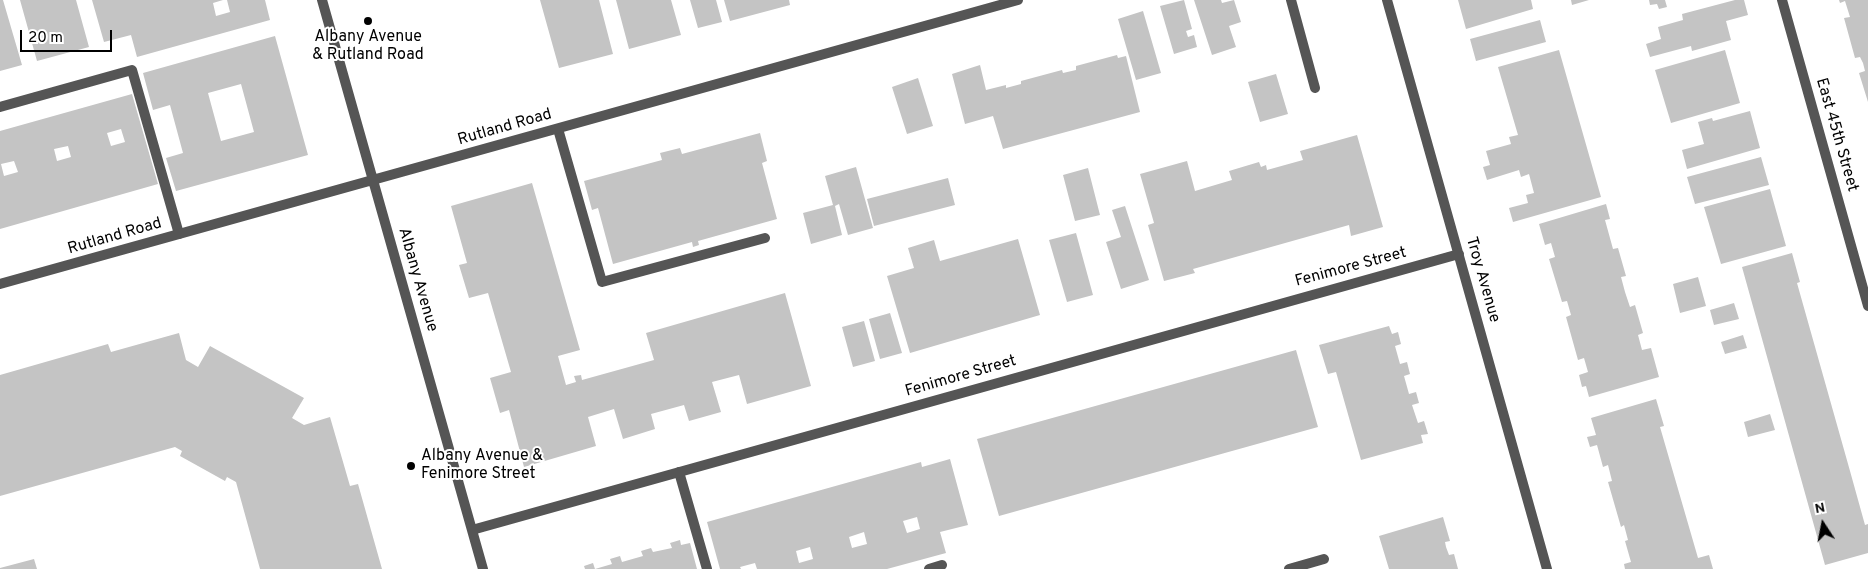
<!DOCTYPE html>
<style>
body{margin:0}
#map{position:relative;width:1868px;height:569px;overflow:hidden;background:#fff;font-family:Overpass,sans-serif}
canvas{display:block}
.north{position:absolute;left:1798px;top:499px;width:50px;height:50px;-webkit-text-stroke:4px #fff;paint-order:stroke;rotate:349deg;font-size:14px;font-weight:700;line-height:20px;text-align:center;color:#000}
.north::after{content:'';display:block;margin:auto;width:18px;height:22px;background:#000;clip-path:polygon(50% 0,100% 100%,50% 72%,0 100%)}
.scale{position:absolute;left:20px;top:30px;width:92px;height:22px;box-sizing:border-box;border:2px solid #000;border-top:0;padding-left:6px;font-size:15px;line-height:18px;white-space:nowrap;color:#000;-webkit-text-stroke:4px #fff;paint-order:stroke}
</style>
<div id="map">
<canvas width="1868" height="569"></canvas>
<div class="north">N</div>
<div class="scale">20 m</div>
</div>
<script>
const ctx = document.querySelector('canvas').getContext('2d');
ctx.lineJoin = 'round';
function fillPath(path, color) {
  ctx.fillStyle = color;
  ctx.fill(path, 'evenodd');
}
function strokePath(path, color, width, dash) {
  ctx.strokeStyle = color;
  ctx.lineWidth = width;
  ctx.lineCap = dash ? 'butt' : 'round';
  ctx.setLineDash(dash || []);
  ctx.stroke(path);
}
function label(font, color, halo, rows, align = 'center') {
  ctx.font = font + ' Overpass,sans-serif';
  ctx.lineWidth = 4;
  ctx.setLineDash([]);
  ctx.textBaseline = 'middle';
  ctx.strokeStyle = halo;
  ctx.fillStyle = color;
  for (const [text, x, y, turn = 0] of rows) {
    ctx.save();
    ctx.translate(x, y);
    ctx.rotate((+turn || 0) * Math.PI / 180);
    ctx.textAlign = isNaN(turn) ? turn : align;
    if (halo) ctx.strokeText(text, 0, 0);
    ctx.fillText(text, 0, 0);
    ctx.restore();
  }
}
fillPath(new Path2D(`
 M 0,0 L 3,0 L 22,65 L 0,71 Z
 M 20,0 L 76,0 L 89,47 L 37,61 Z
 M 92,0 L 223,0 L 213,3 L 216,16 L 230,12 L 227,0 L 265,0 L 270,20 L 137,57 L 131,35 L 104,42 Z
 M 540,0 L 599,0 L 613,54 L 559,68 Z
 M 616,0 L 671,0 L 681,35 L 629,49 Z
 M 690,0 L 716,0 L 722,22 L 698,28 Z
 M 724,0 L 789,0 L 790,5 L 730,21 Z
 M 1184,0 L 1192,29 L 1186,31 L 1188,37 L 1194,35 L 1197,47 L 1174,54 L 1160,6 Z
 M 1194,0 L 1221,0 L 1222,3 L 1234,0 L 1241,22 L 1229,26 L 1236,47 L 1212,55 Z
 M 1458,0 L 1531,0 L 1533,9 L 1466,29 Z
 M 1571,0 L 1589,0 L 1572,5 Z
 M 1649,0 L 1665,0 L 1667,7 L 1659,9 L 1657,4 L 1650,5 Z
 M 1735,0 L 1744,0 L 1748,15 L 1726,21 L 1731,40 L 1692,51 L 1691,46 L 1650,57 L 1646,44 L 1661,39 L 1658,27 L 1683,20 L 1682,14 Z
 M 1839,0 L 1868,0 L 1868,102 L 1859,73 L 1865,71 L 1863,63 L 1860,57 L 1855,58 L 1844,18 L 1850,17 L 1845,1 L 1840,3 Z
 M 1143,11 L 1161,73 L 1136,80 L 1118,19 Z
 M 1540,20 L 1546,42 L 1476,61 L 1470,39 Z
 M 275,36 L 308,155 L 176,191 L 166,158 L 183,153 L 170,105 L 153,110 L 143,73 ZM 241,84 L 254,132 L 221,141 L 208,93 Z
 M 1559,50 L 1601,197 L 1513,222 L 1509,208 L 1528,203 L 1526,195 L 1534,193 L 1529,174 L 1521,177 L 1519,170 L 1487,180 L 1483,167 L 1490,165 L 1486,151 L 1511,144 L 1509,137 L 1518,135 L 1498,67 Z
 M 1725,50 L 1740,103 L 1671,123 L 1655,70 Z
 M 1117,55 L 1118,58 L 1126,56 L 1140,112 L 1003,149 L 993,116 L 965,124 L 952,74 L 980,65 L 986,90 L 1006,85 L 1006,88 L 1021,84 L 1021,81 L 1062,70 L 1063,73 L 1076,70 L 1076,66 Z
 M 1276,74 L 1288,114 L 1260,122 L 1248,82 Z
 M 918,78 L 933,126 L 907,134 L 892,87 Z
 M 132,94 L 158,184 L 0,229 L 0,131 ZM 121,129 L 125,142 L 111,146 L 107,133 ZM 68,146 L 71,157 L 57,161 L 54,149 ZM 14,161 L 18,172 L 4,176 L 1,164 Z
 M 1750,111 L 1760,148 L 1687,169 L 1682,150 L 1704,144 L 1698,122 L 1712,118 L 1713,121 Z
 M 760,133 L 767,161 L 762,163 L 777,219 L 698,241 L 699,245 L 693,247 L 692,242 L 613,264 L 598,208 L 592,210 L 584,181 L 662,160 L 660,153 L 680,148 L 682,154 Z
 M 1357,135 L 1383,227 L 1351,236 L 1349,225 L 1193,269 L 1195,273 L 1164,281 L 1148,225 L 1154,223 L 1140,174 L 1187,161 L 1195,191 L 1232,180 L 1229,171 L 1259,162 L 1261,167 L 1266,165 L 1267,170 L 1303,160 L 1300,151 Z
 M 1761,157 L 1769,185 L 1695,204 L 1687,177 Z
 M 856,167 L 873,228 L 848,235 L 839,204 L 835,206 L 842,235 L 811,244 L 803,213 L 833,205 L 825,176 Z
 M 1088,168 L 1100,215 L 1075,221 L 1063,175 Z
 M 948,178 L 955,205 L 874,226 L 867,199 Z
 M 532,183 L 580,350 L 558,356 L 566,385 L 576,382 L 574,376 L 581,375 L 582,380 L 654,360 L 646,333 L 785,293 L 811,386 L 747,404 L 739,375 L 712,382 L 721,412 L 689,421 L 684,405 L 651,414 L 655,429 L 623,439 L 614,409 L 588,417 L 596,446 L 524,467 L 509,410 L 500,413 L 490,378 L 511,372 L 488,293 L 469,298 L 459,265 L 467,263 L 451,206 Z
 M 1770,189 L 1786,246 L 1721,264 L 1704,207 Z
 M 1606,204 L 1610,219 L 1605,220 L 1613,249 L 1618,248 L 1626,276 L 1621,277 L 1625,292 L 1630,307 L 1635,305 L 1643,333 L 1638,335 L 1642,350 L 1651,348 L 1659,377 L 1589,397 L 1586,386 L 1582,387 L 1579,375 L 1588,372 L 1584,358 L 1578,360 L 1566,317 L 1571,315 L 1567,301 L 1562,302 L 1549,259 L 1555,257 L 1551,243 L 1545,245 L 1539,224 Z
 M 1125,206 L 1149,280 L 1121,289 L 1106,242 L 1121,237 L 1112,210 Z
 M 1076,233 L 1093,295 L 1067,302 L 1049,240 Z
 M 1018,239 L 1040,315 L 910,353 L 887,276 L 914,268 L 908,248 L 934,240 L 940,261 Z
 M 1792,253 L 1800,282 L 1797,283 L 1850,471 L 1865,525 L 1868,524 L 1868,553 L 1825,565 L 1742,267 Z
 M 1698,277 L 1706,306 L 1680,313 L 1673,284 Z
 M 1734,303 L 1739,319 L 1714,325 L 1710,310 Z
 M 890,313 L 902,353 L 880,359 L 869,319 Z
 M 864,321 L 875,361 L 853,367 L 842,327 Z
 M 1389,326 L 1392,334 L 1398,332 L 1401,344 L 1395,346 L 1400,364 L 1407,362 L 1410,374 L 1404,376 L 1409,394 L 1416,392 L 1419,403 L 1412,405 L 1418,423 L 1424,421 L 1428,434 L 1421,435 L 1423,443 L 1361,460 L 1336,372 L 1328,374 L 1319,345 Z
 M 179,333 L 186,360 L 198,367 L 210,346 L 304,398 L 292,418 L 304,425 L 330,417 L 350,486 L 358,484 L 382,569 L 260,569 L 236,482 L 227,477 L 225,481 L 180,456 L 182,451 L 175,447 L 0,496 L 0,375 L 108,344 L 111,352 Z
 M 1743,335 L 1747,348 L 1725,354 L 1721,342 Z
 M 1296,350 L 1318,427 L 999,516 L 977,439 Z
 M 1656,399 L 1664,426 L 1660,427 L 1698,558 L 1709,555 L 1713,569 L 1625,569 L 1624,564 L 1631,562 L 1625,541 L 1628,540 L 1624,525 L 1621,527 L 1608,482 L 1612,481 L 1608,465 L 1603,467 L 1597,445 L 1590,447 L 1587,437 L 1596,435 L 1591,418 Z
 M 1770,414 L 1775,430 L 1748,437 L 1744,422 Z
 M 950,459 L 968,525 L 940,532 L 946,553 L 887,569 L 757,569 L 755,563 L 740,567 L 741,569 L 720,569 L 707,522 L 921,462 L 922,467 ZM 917,517 L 920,529 L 907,533 L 903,521 ZM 864,532 L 867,544 L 852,548 L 849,537 ZM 810,547 L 813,559 L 799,563 L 796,551 Z
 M 1443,517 L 1450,541 L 1445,542 L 1446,547 L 1449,555 L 1454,554 L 1458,569 L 1389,569 L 1379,536 Z
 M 680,540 L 681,545 L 690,543 L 697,569 L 595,569 L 612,564 L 610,559 L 620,556 L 622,562 L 643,556 L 641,551 L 651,548 L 653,552 L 672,548 L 670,543 Z
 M 34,559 L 37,569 L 0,569 L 0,568 Z
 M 593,563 L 595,569 L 585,569 L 584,566 Z`), '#c4c4c4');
strokePath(new Path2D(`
 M 1291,0 L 1315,88
 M 0,107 L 132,70 L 179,234
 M 558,129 L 602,282 L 765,238
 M 679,472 L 707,569
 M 929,569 L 942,565
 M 1289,569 L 1324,559`), '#555', 10);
strokePath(new Path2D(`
 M 322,0 L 483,569
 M 1387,0 L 1547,569
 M 1782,0 L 1868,306
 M 0,284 L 1018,0
 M 472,530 L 1459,254`), '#555', 10);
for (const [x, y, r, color] of [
 [368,21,5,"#000"],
 [411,466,5,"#000"]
]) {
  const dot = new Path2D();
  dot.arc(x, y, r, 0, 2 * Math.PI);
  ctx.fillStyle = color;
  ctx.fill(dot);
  strokePath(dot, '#fff', 2);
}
label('16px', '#000', '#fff', [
 ["Albany Avenue",368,38],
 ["& Rutland Road",368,56],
 ["Albany Avenue &",421,457,"left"],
 ["Fenimore Street",421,475,"left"]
]);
label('16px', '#000', '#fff', [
 ["Rutland Road",505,128,-16],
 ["East 45th Street",1836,135,74],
 ["Rutland Road",115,237,-16],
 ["Fenimore Street",1351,268,-15],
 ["Albany Avenue",417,280,74],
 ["Troy Avenue",1482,280,74],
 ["Fenimore Street",961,377,-16]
]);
</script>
